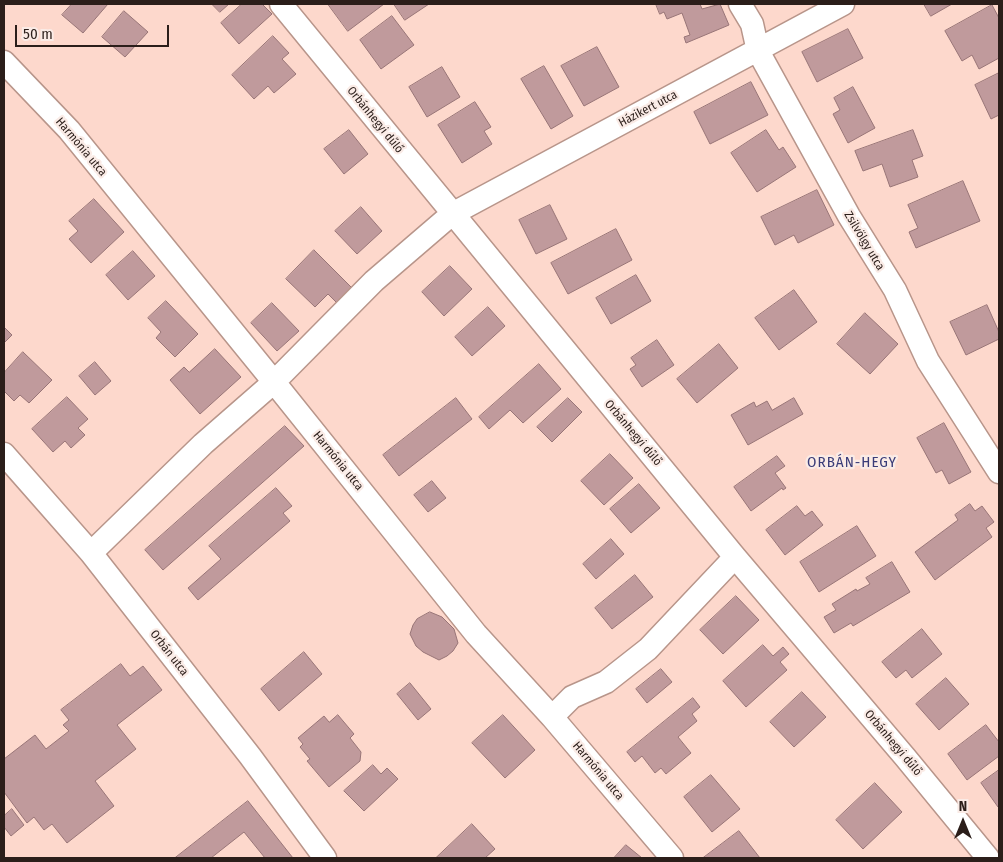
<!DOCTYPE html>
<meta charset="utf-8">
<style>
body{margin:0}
#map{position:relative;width:1003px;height:862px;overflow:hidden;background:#fdd8cc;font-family:"Fira Sans Condensed",sans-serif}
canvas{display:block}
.frame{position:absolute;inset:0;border:5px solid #2b1e1a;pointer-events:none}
.north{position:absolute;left:938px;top:797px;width:50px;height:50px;-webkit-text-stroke:4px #faebe6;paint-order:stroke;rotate:0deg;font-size:14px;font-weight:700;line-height:20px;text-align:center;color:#2b1e1a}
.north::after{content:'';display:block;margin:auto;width:18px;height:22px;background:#2b1e1a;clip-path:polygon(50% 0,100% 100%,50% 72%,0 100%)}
.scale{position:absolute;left:15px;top:25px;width:154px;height:22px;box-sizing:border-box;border:2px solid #2b1e1a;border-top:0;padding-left:6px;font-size:15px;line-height:18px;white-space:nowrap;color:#2b1e1a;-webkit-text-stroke:4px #faebe6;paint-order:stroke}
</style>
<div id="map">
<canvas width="1003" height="862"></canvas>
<div class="frame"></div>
<div class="north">N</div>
<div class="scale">50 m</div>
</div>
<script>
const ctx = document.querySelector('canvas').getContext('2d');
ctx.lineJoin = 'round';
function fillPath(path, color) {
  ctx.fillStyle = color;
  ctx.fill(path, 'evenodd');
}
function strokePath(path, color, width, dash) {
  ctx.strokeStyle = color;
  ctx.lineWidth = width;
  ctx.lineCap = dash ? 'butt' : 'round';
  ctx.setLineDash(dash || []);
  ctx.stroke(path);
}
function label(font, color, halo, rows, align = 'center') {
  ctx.font = font + ' "Fira Sans Condensed",sans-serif';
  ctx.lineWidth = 4.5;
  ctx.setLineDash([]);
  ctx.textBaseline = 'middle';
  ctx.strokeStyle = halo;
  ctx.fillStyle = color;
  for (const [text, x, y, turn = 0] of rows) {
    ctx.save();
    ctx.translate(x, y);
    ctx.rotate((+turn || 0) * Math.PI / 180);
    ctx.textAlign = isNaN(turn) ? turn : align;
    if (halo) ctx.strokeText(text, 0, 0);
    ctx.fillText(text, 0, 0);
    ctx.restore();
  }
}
const building = new Path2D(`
 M 72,4 L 108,4 L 83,33 L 62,15 Z
 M 212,4 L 229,4 L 220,12 Z
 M 242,4 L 262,4 L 272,14 L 239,44 L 221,23 Z
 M 328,4 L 384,4 L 348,31 Z
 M 394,4 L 429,4 L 405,20 Z
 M 656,4 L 700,4 L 702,9 L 720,4 L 729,25 L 686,43 L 684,37 L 690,35 L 682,13 L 667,19 L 664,12 L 660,14 Z
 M 924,4 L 952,4 L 931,16 Z
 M 992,5 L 999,18 L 999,58 L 979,69 L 972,55 L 962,61 L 945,31 Z
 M 124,11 L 148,32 L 125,57 L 102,37 Z
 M 392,16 L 414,45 L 381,69 L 360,40 Z
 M 848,29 L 863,58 L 817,82 L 802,52 Z
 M 273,36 L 289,53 L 282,59 L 296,74 L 274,93 L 268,86 L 254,99 L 232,75 Z
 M 597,47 L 619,87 L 584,106 L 561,66 Z
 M 544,66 L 573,116 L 551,129 L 521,79 Z
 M 442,67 L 460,97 L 427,117 L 409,87 Z
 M 999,73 L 999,115 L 991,119 L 975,85 Z
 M 751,82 L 768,115 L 710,144 L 694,112 Z
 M 853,87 L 875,128 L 848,143 L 833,114 L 840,110 L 834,98 Z
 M 475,102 L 491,127 L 484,131 L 492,144 L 462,163 L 438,125 Z
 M 349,130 L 368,154 L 344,174 L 324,149 Z
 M 766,130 L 779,150 L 783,147 L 796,167 L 757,192 L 731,153 Z
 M 913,130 L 923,156 L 912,160 L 918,177 L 890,187 L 882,164 L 863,171 L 855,151 Z
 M 963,181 L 980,221 L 916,248 L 909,232 L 918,228 L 908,205 Z
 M 817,190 L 834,225 L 798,243 L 794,235 L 775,245 L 761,217 Z
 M 94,199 L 124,232 L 91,263 L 69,239 L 78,231 L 69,221 Z
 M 550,205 L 567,239 L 536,254 L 519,220 Z
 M 361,207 L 382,231 L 357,254 L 335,231 Z
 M 616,229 L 632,260 L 568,294 L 551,263 Z
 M 314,250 L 352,288 L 337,303 L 328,294 L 315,307 L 286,279 Z
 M 133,251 L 155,276 L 128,300 L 106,275 Z
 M 450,266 L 472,289 L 444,316 L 422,292 Z
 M 636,275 L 651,301 L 611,324 L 596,298 Z
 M 794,290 L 817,322 L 779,350 L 755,318 Z
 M 166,301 L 198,334 L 175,357 L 156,338 L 161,332 L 148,318 Z
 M 272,303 L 299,331 L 277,351 L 251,323 Z
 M 987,305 L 999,332 L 999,339 L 966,355 L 950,322 Z
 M 488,307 L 505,326 L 472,356 L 455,337 Z
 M 865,313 L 898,344 L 870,374 L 837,344 Z
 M 4,327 L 12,335 L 4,343 Z
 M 657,340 L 674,365 L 642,387 L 630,369 L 636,365 L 631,358 Z
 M 719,344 L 738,368 L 697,403 L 677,379 Z
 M 215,349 L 241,377 L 200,414 L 170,380 L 184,367 L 189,372 Z
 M 23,352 L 52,380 L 29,403 L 20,395 L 14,401 L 4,391 L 4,373 Z
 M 95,362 L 111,381 L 95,395 L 79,376 Z
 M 539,364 L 561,389 L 523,423 L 510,410 L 489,429 L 479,417 Z
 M 67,397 L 88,419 L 78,428 L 85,435 L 71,448 L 65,441 L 53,452 L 32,429 Z
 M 456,398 L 472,419 L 399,476 L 383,455 Z
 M 568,398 L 582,412 L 552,442 L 537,427 Z
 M 794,398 L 803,414 L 748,445 L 731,415 L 754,402 L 756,407 L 767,401 L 772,410 Z
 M 944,423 L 971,472 L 949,484 L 942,470 L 936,473 L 917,438 Z
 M 285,426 L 304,446 L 163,570 L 145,550 Z
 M 610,454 L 633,478 L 604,505 L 581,481 Z
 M 777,456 L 785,466 L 775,473 L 786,488 L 783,490 L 782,488 L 751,511 L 734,487 Z
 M 432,481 L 446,498 L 428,512 L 414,495 Z
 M 639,484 L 660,508 L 631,533 L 610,509 Z
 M 276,488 L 292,506 L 283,513 L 290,521 L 198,600 L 188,588 L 221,559 L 209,546 Z
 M 970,504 L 975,511 L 982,506 L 994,522 L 986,528 L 992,537 L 935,580 L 915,552 L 958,520 L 955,515 Z
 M 797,506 L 805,516 L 812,511 L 823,525 L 785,555 L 766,530 Z
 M 857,526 L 876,556 L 819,592 L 800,562 Z
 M 611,539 L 624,554 L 596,579 L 583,564 Z
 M 892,562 L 910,592 L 853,626 L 851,623 L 834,633 L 824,617 L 836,610 L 832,604 L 856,589 L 857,591 L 870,584 L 866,578 Z
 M 635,575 L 653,597 L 612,629 L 595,608 Z
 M 736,596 L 759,620 L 723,654 L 700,630 Z
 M 430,612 L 442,617 L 454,629 L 458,643 L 453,651 L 447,656 L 439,660 L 423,652 L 416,646 L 410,634 L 413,625 L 417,619 Z
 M 922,629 L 942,654 L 912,678 L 906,670 L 896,678 L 882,662 Z
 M 763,645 L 773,656 L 783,647 L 789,654 L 780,662 L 787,670 L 746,707 L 723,681 Z
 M 304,652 L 322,674 L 279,711 L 261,689 Z
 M 121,664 L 130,676 L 143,666 L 162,690 L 117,725 L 136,749 L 95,781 L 114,806 L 67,843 L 52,824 L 44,830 L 34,817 L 27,823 L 4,792 L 4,759 L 35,735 L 46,749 L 69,731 L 63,725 L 69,720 L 61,710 Z
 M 661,669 L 672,682 L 647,703 L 636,689 Z
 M 946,678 L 969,704 L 939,730 L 916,704 Z
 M 410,683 L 431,709 L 418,720 L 397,694 Z
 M 802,692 L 826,717 L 794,747 L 770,722 Z
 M 693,698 L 700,707 L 692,714 L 697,721 L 678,737 L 691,753 L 666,774 L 661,768 L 655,773 L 642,756 L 635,762 L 627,752 Z
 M 338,715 L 354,734 L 350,738 L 361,752 L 360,761 L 329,787 L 307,761 L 310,759 L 300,747 L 303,744 L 298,738 L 324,716 L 329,722 Z
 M 503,715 L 535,750 L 505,778 L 472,743 Z
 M 986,725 L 999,742 L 999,756 L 967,780 L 948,754 Z
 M 373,765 L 381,774 L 387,768 L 398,779 L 364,811 L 344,791 Z
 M 999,770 L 999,806 L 998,807 L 981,783 Z
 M 711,775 L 740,809 L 712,832 L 684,797 Z
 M 875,783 L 902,812 L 863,849 L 836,820 Z
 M 248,801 L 293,858 L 265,858 L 244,832 L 211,858 L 175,858 Z
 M 12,809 L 24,825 L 11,836 L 4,827 L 4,816 Z
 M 472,824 L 495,849 L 485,858 L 436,858 Z
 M 739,831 L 760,858 L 703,858 Z
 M 626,845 L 642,858 L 614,858 Z`);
fillPath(building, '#c09a9c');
strokePath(building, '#987577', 1);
const minor = new Path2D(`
 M 281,4 L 735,557 L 905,757 L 988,858
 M 740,4 L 752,24 L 758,51 L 849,216 L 895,290 L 928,361 L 999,472
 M 4,62 L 69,130 L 274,382 L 476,634 L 552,717 L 672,858
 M 4,454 L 91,553 L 250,756 L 325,858
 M 91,553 L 203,444 L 274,382 L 374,281 L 452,214 L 843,4
 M 552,717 L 572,697 L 606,682 L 648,649 L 735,557`);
strokePath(minor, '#b8958a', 25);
strokePath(minor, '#fff', 22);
label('12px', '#2b1e1a', '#faebe6', [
 ["Házikert utca",648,109,-28],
 ["Orbánhegyi dűlő",375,120,51],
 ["Harmónia utca",81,147,50],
 ["Zsilvölgy utca",864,241,59],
 ["Orbánhegyi dűlő",633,433,50],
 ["Harmónia utca",338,461,51],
 ["Orbán utca",169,653,52],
 ["Orbánhegyi dűlő",893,743,50],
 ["Harmónia utca",598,771,50]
]);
ctx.letterSpacing = '1px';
label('15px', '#3a3c78', '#faebe6', [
 ["ORBÁN-HEGY",852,463]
]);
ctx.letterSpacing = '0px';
</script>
